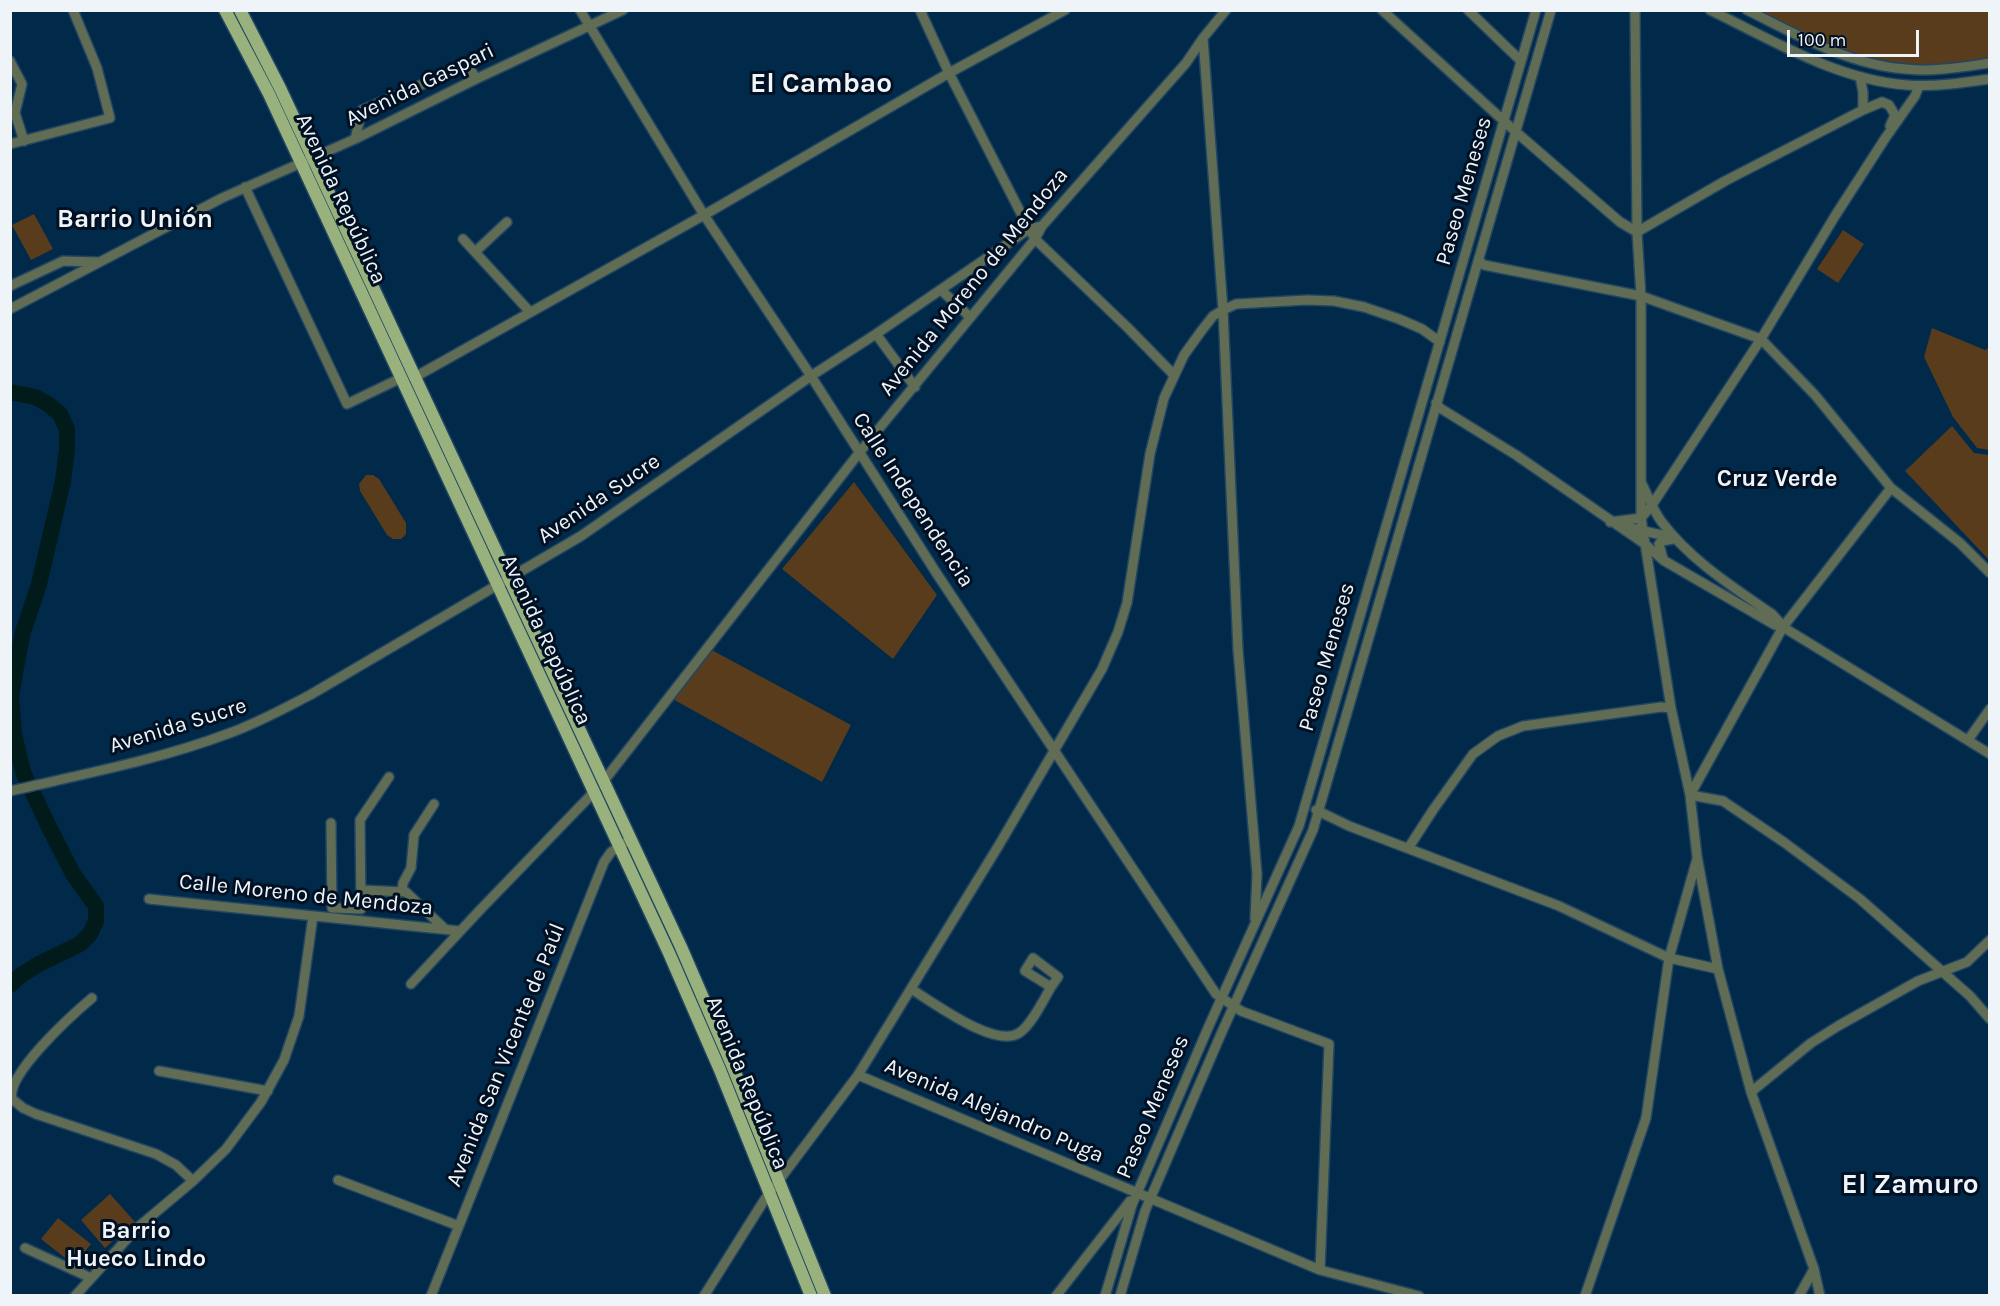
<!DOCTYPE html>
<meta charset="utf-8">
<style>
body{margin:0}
#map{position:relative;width:2000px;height:1306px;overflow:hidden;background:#012949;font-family:Karla,sans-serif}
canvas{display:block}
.frame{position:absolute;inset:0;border:12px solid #eff4f9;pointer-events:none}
.scale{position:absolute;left:1787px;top:30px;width:132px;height:27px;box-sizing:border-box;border:3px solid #eff4f9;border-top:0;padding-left:8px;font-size:18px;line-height:21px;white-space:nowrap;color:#eff4f9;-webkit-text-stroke:4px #011123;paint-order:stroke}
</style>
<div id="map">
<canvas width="2000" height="1306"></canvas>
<div class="frame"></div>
<div class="scale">100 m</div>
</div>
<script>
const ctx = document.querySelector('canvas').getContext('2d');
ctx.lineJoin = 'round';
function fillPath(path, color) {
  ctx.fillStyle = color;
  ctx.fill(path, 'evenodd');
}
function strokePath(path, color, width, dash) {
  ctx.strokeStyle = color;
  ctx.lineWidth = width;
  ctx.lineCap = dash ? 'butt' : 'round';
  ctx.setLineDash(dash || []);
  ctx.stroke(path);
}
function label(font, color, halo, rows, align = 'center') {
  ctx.font = font + ' Karla,sans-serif';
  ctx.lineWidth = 6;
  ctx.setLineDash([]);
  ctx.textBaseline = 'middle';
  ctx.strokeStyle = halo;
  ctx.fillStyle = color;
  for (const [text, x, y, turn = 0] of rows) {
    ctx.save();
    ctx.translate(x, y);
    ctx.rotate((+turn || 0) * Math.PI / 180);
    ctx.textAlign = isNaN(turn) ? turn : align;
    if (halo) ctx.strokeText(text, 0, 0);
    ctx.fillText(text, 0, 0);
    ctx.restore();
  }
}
fillPath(new Path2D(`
 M 1754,11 L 1989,11 L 1989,64 L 1948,69 L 1875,62 L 1837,49 Z
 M 34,214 L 53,249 L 31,260 L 12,225 Z
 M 1843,230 L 1864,244 L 1838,283 L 1817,269 Z
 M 1932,328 L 1985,350 L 1989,348 L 1989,450 L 1977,448 L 1953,417 L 1924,357 Z
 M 1952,426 L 1974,453 L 1989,455 L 1989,560 L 1905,471 Z
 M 366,475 L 373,475 L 379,479 L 406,523 L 406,534 L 401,539 L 393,539 L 387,535 L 360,491 L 359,484 Z
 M 854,482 L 937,595 L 893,659 L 782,569 Z
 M 708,648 L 851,725 L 822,782 L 669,697 Z
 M 110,1194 L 135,1222 L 105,1248 L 81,1220 Z
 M 58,1218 L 91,1244 L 74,1265 L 41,1239 Z`), '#583c1b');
strokePath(new Path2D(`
 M 10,392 L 35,397 L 48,404 L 60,414 L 67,429 L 67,449 L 63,481 L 39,584 L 23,632 L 16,667 L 11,697 L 14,734 L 23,772 L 48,825 L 73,874 L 96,906 L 96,921 L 90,934 L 80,944 L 37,965 L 20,976 L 10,985`), '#001b19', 16);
const minor = new Path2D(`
 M 580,10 L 704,215 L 811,376 L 937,574 L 1216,994 L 1241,1011 L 1329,1044 L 1320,1270
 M 920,10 L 949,73 L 1029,229 L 1035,239 L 1127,327 L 1174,375
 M 1382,10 L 1516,132 L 1620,222 L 1637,232 L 1725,181 L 1863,110 L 1863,92 L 1860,77
 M 1468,10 L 1521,61
 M 1635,10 L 1637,232 L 1641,296 L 1641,518 L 1671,708 L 1690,795 L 1697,856 L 1718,969 L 1751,1092 L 1814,1269 L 1820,1296
 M 1710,10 C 1772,40 1837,80 1907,85 C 1934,87 1962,83 1990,79
 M 1747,10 C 1797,35 1849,65 1906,69 C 1934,72 1962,67 1990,63
 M 1203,38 L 1223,310 L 1238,650 L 1257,874 L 1255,919
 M 10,61 L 22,84 L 15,113 L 24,141
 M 1863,110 L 1882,102 L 1889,105 L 1895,115 L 1890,126
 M 355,139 L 362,110 L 468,65 L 476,79
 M 10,144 L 110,118 L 97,68 L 73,10
 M 245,187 L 347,404 L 401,378
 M 463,239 L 530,312
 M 475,252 L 507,222
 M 1479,261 L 1484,265 L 1641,296 L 1761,339 L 1815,395 L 1891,488 L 1960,543 L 1990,573
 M 10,286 L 63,261 L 98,262
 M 941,290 L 970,317
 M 10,309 L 222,198 L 355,139 L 476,79 L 623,10
 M 876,334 L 915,387
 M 415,377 L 704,215 L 949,73 L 1065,10
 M 1436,403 L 1440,408 L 1516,455 L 1645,544 L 1663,560 L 1775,625 L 1783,627 L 1990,754
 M 1642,484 C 1648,496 1653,510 1661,521 C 1690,560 1733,587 1772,614 L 1782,625
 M 1891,488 L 1783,627 L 1690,795 L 1723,801 L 1785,843 L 1860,899 L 1970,996 L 1990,1019
 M 1610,522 L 1641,518 L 1652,505 L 1761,339 L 1835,216 L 1886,137 L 1915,96 L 1919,86
 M 1622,526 L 1675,538
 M 1663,559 L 1659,544 L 1662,541 L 1673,539
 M 1968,740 L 1990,709
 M 603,782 L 859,453 L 1035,239 L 1042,226 L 1186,63 L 1203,38 L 1226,10
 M 10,791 C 83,774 158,760 227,734 C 256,724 283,709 310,695 L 581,536 L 811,376 L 876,334 L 1029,229 L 1042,226
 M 1316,810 L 1349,826 L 1559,906 L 1669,958 L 1718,969
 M 331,823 L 332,908 L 361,909 L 360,820 L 389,777
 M 1409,847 L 1433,810 L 1473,754 L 1498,736 L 1523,726 L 1661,707 L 1671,708
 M 361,890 L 406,892 L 445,929
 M 402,892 L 403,883 L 411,868 L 414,835 L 434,804
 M 149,899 L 460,931
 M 1033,958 L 1058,977 L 1051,987 L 1025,971 Z
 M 411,984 L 479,911 L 594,792
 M 911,989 C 933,1002 995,1049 1019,1033 C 1031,1026 1044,999 1051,987
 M 92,998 C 73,1014 6,1074 12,1099 L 23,1108 L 36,1114 L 156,1154 L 176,1165 L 193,1181
 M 159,1071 L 268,1091
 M 858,1075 L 1320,1270 L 1419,1296
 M 1751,1092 L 1811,1043 L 1838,1026 L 1918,981 L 1967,962 L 1990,940
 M 338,1180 L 459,1226
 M 25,1248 L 91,1278
 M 75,1296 L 137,1228 L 193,1181 L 226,1149 L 261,1102 L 284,1060 L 299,1016 L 313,916
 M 431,1296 L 604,862 L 611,852 L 631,839
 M 704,1296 L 765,1199 L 858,1075 L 999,845 L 1102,669 L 1118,632 L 1127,603 L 1150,454 L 1164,398 L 1184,355 L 1202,330 L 1213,316 L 1223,310 L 1236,304 L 1307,300 L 1334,301 L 1364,307 L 1399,319 L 1422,329 L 1440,342
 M 1056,1296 L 1130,1201
 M 1105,1296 L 1132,1205 L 1208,1028 L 1299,826 L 1536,10
 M 1120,1296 L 1145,1211 L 1221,1034 L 1313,830 L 1551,10
 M 1585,1296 L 1646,1118 L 1669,958 L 1697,859
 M 1799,1296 L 1814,1269`);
const major = new Path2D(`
 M 225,10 L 269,94 L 669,953 L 720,1070 L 811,1296
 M 240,10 L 280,88 L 681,947 L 732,1065 L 825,1296`);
strokePath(minor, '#224562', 12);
strokePath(major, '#224562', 15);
strokePath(minor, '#606c53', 9);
strokePath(major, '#99b17d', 12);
label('22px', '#eff4f9', '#011123', [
 ["Avenida Gaspari",420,85,-26],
 ["Paseo Meneses",1464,191,-74],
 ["Avenida República",341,199,65],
 ["Avenida Moreno de Mendoza",974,282,-51],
 ["Avenida Sucre",599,499,-34],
 ["Calle Independencia",913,500,57],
 ["Avenida República",546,640,65],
 ["Paseo Meneses",1327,657,-74],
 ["Avenida Sucre",178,726,-17],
 ["Calle Moreno de Mendoza",306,895,6],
 ["Avenida San Vicente de Paúl",506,1055,-68],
 ["Avenida República",747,1083,68],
 ["Paseo Meneses",1153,1107,-67],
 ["Avenida Alejandro Puga",994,1111,23]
]);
label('bold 24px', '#eff4f9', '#011123', [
 ["Cruz Verde",1777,479],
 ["Barrio",136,1231],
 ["Hueco Lindo",136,1259]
]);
label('bold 26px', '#eff4f9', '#011123', [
 ["Barrio Unión",135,220]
]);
label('bold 28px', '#eff4f9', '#011123', [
 ["El Cambao",821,84],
 ["El Zamuro",1910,1185]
]);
</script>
